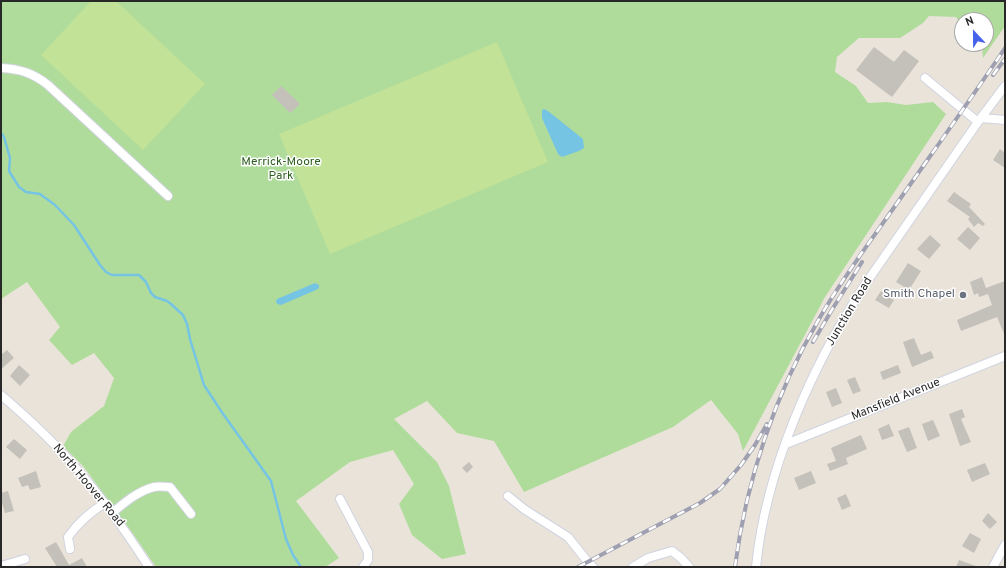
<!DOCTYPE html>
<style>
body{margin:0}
#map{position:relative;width:1006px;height:568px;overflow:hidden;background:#e9e3da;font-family:Overpass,sans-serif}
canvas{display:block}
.frame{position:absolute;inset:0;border:2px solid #282828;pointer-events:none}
.north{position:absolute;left:954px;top:12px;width:40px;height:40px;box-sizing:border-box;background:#fff;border:1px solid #a9a9a9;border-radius:50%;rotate:338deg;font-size:11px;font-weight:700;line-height:16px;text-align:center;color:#282828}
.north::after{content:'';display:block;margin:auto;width:14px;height:18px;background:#4762ea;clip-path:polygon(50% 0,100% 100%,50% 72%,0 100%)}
</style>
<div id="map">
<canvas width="1006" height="568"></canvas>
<div class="frame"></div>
<div class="north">N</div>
</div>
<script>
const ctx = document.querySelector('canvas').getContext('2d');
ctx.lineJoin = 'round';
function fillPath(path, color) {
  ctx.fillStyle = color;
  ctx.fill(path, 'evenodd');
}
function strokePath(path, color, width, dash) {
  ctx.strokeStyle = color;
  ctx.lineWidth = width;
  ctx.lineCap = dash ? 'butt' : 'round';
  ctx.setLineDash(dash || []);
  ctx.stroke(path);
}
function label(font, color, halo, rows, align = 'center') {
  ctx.font = font + ' Overpass,sans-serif';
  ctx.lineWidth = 3;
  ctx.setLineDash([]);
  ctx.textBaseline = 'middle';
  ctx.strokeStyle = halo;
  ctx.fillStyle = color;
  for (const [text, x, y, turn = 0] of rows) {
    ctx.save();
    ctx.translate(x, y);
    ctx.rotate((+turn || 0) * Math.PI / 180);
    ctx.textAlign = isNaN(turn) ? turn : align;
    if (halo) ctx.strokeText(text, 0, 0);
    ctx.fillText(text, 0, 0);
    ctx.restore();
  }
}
fillPath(new Path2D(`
 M 1,1 L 1005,1 L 1005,26 L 983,58 L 982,44 L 986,44 L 986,20 L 962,20 L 962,26 L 956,17 L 929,16 L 923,23 L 900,38 L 859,38 L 837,57 L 835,72 L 856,86 L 868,103 L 887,102 L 906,105 L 933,102 L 946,114 L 825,297 L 743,451 L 738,434 L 711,400 L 673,427 L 524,492 L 494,441 L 457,433 L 427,401 L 394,419 L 437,462 L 449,486 L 466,554 L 442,559 L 412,535 L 399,504 L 414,484 L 393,450 L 350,462 L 296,501 L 339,558 L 325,567 L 156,567 L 131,531 L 83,466 L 63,446 L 71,432 L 104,406 L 114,378 L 94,353 L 72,365 L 49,340 L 60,327 L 27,282 L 1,299 Z`), '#b0dc9b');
fillPath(new Path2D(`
 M 91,1 L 116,1 L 205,84 L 143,150 L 41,55 Z
 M 497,42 L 548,162 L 330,254 L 279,134 Z`), '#c1e297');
fillPath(new Path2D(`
 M 544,109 L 548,111 L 583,139 L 584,148 L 579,151 L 562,157 L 558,154 L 542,118 L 542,110 Z
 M 315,283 L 319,285 L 319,288 L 316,290 L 281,305 L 277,304 L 276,301 L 277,299 Z`), '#75c4e3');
strokePath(new Path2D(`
 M 1,133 L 4,137 L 10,158 L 9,171 L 19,187 L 26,192 L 40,194 L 55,205 L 74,225 L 100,265 L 106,272 L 112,275 L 139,275 L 146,282 L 151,293 L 155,297 L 167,301 L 171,304 L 183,315 L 187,324 L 190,339 L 204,385 L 221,411 L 271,481 L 286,539 L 293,555 L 301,567`), '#75c4e3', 2.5);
fillPath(new Path2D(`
 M 874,47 L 894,62 L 904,50 L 919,61 L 892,97 L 856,70 Z
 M 281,86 L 300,104 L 290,113 L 272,95 Z
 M 1000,149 L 1005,153 L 1005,168 L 993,160 Z
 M 954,192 L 971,204 L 969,207 L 985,224 L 983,226 L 978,223 L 974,227 L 968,219 L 970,217 L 947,201 Z
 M 968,227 L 980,238 L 970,250 L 957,239 Z
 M 930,235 L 941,245 L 929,259 L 917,249 Z
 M 908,263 L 921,271 L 909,290 L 896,282 Z
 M 982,277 L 986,288 L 1005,281 L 1005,336 L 997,317 L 961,331 L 957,320 L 992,305 L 988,294 L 979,297 L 978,293 L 974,295 L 970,282 Z
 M 881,291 L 894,300 L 889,308 L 875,300 Z
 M 914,338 L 921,355 L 931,351 L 934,358 L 912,367 L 903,342 Z
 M 7,350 L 14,358 L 1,369 L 1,355 Z
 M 19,365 L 30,375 L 20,386 L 10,376 Z
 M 898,365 L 901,373 L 883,380 L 880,372 Z
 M 855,377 L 861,391 L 853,394 L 847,380 Z
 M 836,388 L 842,403 L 832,407 L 826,392 Z
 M 962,409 L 965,417 L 961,419 L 971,442 L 960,446 L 949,414 Z
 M 933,420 L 940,436 L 928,441 L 922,424 Z
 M 889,424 L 894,436 L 882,440 L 878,429 Z
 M 909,427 L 917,448 L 907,452 L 898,431 Z
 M 861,435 L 867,449 L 846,458 L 848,464 L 830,471 L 827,464 L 836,461 L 831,448 Z
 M 14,439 L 27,450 L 20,459 L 6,447 Z
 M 469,462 L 473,467 L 467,473 L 462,468 Z
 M 985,463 L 990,474 L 972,482 L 967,470 Z
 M 36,471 L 41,487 L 30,490 L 28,485 L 22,487 L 18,478 Z
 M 811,471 L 816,483 L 799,490 L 794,478 Z
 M 8,491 L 14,511 L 5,513 L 1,499 L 1,493 Z
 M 846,494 L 851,506 L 842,510 L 837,498 Z
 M 988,513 L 997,522 L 990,529 L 982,521 Z
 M 970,533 L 981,539 L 974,553 L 962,546 Z
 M 56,542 L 69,565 L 82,558 L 87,567 L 57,567 L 45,548 Z
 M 959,560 L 976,566 L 976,567 L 956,567 Z`), '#c4c0ba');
const minor = new Path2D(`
 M 1,68 C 20,69 33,73 48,85 L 168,196
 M 925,78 L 978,122
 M 981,118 L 1005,120
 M 1,395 C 28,418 54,442 77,469 C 104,500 127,533 149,567
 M 786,444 L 1005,356
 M 508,496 L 524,509 L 568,537 L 588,562 L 593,567
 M 340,499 L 368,552 L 368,560 L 363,567
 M 112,513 C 124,503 138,491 154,487 C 159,486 165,487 170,487 L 191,514
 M 70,549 L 68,537 C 78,523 90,512 105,503
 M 1,566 L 25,559
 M 633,567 L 648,558 L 672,551 L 681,558 L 689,567
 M 756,567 C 766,469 811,368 864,286 L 978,122 L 1005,86
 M 993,567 L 1005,545`);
strokePath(minor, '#d0d3e0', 10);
strokePath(minor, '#fff', 8);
const rail = new Path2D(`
 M 993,75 L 1005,59
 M 813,342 L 833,308 L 862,262
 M 578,567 L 700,503 L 720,489 L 741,465 L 755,445 L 767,424
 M 735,567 C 746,481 775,394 819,319 C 843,277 872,239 900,199 C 935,149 971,99 1005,48`);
strokePath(rail, '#9ea0b1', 4);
strokePath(rail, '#fff', 2.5, [8]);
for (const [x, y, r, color] of [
 [963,295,4,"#6b7280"]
]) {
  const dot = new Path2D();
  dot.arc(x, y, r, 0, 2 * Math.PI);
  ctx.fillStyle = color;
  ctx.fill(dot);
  strokePath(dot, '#fff', 1.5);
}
label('12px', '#2b5e1f', '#fff', [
 ["Merrick-Moore",281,163],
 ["Park",281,177]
]);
label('12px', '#5b616d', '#fff', [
 ["Smith Chapel",955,295]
], 'right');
label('12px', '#282828', '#fff', [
 ["Junction Road",850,312,-59],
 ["Mansfield Avenue",896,400,-22],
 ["North Hoover Road",88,486,50]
]);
</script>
